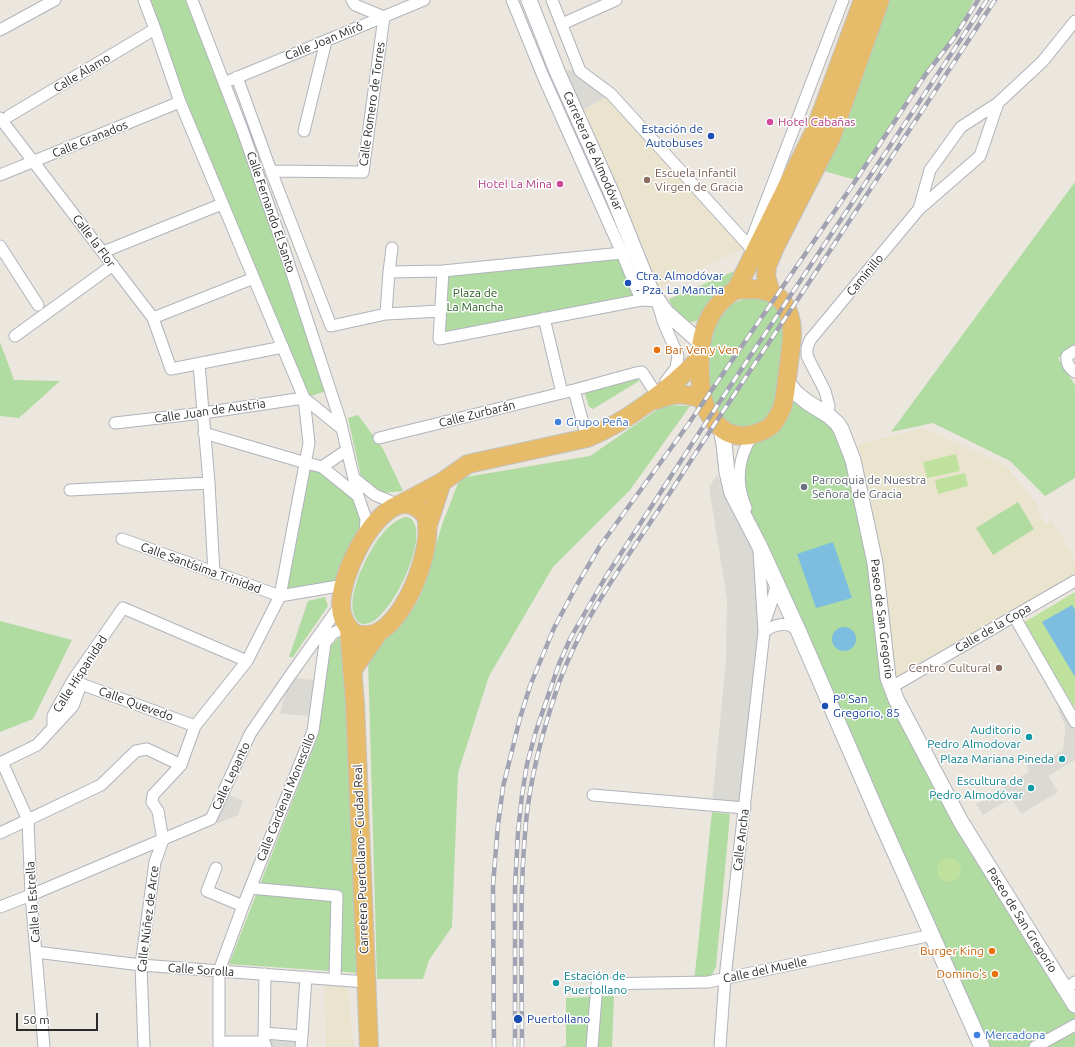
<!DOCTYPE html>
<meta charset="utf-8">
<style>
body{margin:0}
#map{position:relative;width:1075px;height:1047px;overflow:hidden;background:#ebe6de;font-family:Ubuntu,sans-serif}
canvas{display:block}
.scale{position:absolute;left:16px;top:1013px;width:82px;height:18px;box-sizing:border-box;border:2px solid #2a2a2a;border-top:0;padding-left:5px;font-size:12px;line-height:14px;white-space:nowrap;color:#2a2a2a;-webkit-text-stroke:3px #fff;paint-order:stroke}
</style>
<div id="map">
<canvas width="1075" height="1047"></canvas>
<div class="scale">50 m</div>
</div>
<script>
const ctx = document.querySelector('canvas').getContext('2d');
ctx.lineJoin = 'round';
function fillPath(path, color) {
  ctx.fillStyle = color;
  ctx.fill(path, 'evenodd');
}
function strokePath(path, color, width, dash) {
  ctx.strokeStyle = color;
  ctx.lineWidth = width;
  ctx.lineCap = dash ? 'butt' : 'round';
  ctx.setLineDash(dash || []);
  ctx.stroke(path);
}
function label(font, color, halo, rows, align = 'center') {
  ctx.font = font + ' Ubuntu,sans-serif';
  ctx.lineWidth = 3;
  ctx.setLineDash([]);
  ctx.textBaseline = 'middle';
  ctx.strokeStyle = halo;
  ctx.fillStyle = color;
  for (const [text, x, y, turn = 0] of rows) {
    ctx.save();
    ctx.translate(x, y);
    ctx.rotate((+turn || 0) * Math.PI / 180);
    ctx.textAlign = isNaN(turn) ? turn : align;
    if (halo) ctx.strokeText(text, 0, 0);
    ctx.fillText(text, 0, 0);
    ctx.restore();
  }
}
fillPath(new Path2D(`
 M 611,94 L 749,246 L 651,291 L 576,114 Z
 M 924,428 L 1006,466 L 1035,502 L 1045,524 L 1052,520 L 1075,559 L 1075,581 L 897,684 L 853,460 L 859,444 Z
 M 324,983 L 347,985 L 354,1047 L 326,1047 Z`), '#eae4cf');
fillPath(new Path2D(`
 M 141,0 L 192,0 L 330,390 L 304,398 Z
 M 884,0 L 974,0 L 954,38 L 926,74 L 856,180 L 824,171 Z
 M 1075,182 L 1075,347 L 1058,358 L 1075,385 L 1075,478 L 1045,496 L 1010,461 L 933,423 L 891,432 Z
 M 622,253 L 641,300 L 439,339 L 443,271 Z
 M 744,267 L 699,320 C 680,327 676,314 669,299 Z
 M 751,298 C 760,299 769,299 776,307 C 779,310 782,316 783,320 C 786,336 778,399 770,413 C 764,423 750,429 739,427 C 717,425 709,395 708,377 C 706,361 713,321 724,310 C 732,302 741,300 751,298 Z
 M 0,342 L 14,380 L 60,381 L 19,418 L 0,416 Z
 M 637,375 L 639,381 L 593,409 L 589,407 L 584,391 Z
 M 786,381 L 828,415 L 853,460 L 892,689 L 1075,1005 L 1075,1047 L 981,1047 L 743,501 L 740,484 L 753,434 L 761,431 Z
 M 664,405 L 690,406 L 630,490 L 553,567 L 489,676 L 458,773 L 452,927 L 429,960 L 423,979 L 377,979 L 368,656 L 419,599 L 443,522 L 460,478 L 590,456 Z
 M 358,415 L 383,449 L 403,491 L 382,493 L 368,485 L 361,477 L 348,418 Z
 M 306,463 L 358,496 L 366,519 L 344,585 L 280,596 Z
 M 1018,502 L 1034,529 L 993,555 L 976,528 Z
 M 405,517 C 406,517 409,517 410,518 C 432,533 392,617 369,623 C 364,625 359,624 356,619 C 343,599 369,549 383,533 C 389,526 396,520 405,517 Z
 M 325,597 L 328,606 L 293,657 L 289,657 L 308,601 Z
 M 0,621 L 72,640 L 33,719 L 0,732 Z
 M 339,637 L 343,645 L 359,973 L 229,964 L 316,741 L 331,646 Z
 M 712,812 L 730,814 L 716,967 L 708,982 L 694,983 Z
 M 614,996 L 612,1047 L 559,1047 L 566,1046 L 566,998 Z`), '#b0dba1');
fillPath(new Path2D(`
 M 956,454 L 960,471 L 927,478 L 923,462 Z
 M 965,473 L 968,486 L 938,494 L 935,480 Z
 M 1075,592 L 1075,708 L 1023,623 Z
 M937 870a12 12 0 1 1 24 0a12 12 0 1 1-24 0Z`), '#bfe19e');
fillPath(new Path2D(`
 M 568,70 L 580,71 L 611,94 L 576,114 L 559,74 Z
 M 717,475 L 733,507 L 760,568 L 763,611 L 745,808 L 712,804 L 726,661 L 727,599 L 709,487 Z
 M 289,677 L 320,681 L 315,716 L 280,714 Z
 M 1061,704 L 1075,728 L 1075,760 L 1048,776 L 1058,792 L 1021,814 L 1011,798 L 983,815 L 976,804 L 1029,772 L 1026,765 L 1036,759 L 1045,762 L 1063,750 L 1065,733 L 1065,725 L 1058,710 Z
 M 228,794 L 243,801 L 238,815 L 219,823 L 215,822 Z
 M 264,1033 L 302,1036 L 301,1047 L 266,1047 Z`), '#dbd9d4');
fillPath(new Path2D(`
 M 833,542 L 852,598 L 816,608 L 797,554 Z
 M 1072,605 L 1075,610 L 1075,677 L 1042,622 Z
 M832 639a12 12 0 1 1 24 0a12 12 0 1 1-24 0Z`), '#7dbee0');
const minor = new Path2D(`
 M 144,0 L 155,29 L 180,102 L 304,398 L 309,443 L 280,596 L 247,661 L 195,726 L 181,765 L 153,795 L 152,802 L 158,811 L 163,840 L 155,862 L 141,965 L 144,1047
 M 192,0 L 242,129 L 285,252 L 340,420 L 358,496 L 366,519 L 365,535
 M 512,0 L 543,76 L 622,253 L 641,300
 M 552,0 L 580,71 L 611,94 L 749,246 L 753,256
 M 562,24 L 616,0
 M 0,30 L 55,0
 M 237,77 L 271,171 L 331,326 L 386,314 L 440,311
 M 231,80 L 424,0
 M 9,116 L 155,29
 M 0,118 L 153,318 L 171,369 L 283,347
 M 304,131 L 326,41
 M 271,171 L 363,172 L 384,17 L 355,5 L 352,0
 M 0,175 L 180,102
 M 919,209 L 930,170 L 961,127 L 998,103
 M 0,246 L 38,305
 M 749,246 L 843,0
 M 392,248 L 389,272 L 443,271
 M 634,249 L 622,253 L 443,271 L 439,339 L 641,300 L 657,301 L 663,321 L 678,356 L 676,368 L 666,381
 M 103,252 L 222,204
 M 386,314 L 389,272
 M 153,318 L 254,278
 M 544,318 L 562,393
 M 15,336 L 113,265
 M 1075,351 L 1067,356 C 1066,364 1069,367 1075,372
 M 199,364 L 209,483 L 214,573
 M 574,390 L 587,438
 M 304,398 L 341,428
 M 828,415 L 829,406 L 825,391 L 807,356 L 807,348 L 810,340 L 919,209 L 980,156 L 998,103 L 1043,61 L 1075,21
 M 115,423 L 203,413 L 304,398
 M 204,433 L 306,463 L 322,467 L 358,496
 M 379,438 L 574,390 L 636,373 L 642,372 L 655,392
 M 322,467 L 347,450
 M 355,479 L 375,495 L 399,505
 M 70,490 L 209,483
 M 746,508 C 735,483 738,457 753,434
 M 122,539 L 280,596 L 344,585
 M 1014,616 L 1075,722
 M 766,618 L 773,598 L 777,581
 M 764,632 C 774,624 787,621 798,630
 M 892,689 L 897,684 L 1075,581
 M 53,727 L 53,716 L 73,680 L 123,608 L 247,661
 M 2,762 L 28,820 L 31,895 L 44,1047
 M 0,763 L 37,745 L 73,706 L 81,684 L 195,726
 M 593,795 L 745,808
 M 0,833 L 101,785 L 136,751 L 147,749 L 181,765
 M 216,868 L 207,891 L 243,906
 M 250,888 L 337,896 L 335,980
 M 0,907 L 31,895 L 211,819 L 250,734 L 289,677 L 341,604
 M 36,952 L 141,965 L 366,982
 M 265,974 L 264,1042 L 266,1047
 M 1065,989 L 1075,982
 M 264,1033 L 302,1036 L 301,1047
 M 302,1036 L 306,977
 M 219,1042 L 264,1042
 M 219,1047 L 219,971 L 243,906 L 313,731 L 325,643 L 333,633 L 347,627
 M 592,1047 L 597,984 L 708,982 L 932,935
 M 720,1047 L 725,978 L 764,632 L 759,551
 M 1035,1047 L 1075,1025`);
const secondary = new Path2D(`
 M 529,0 L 557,71 L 612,194 L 651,291 L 666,312 L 702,344
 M 786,381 L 796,393 L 807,402 L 828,415 L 837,423 L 841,429 L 853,460 L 875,563 L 888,678 L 896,699 L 961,822 L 1075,1005
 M 721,429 L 724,444 L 727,472 L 732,493 L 759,545 L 798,630 L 879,817 L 982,1047`);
const trunk = new Path2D(`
 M 756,289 C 766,291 776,293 782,301 C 789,310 792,322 792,333 C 792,343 790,353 789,363 C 787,377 786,391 783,405 C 781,412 777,418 773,424 C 769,428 763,431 757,433 C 726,445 704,417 701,388 C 698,357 699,320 725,298 C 728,295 733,291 738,290 C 743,289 750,290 756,289 Z
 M 736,290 L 815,130 L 863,0
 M 771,293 L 766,276 L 767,266 L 775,247 L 831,138 L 880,0
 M 656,400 C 675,393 683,393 702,399
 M 401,504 L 442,482 L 468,464 L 587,438 C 627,422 671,388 700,358
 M 410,504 C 416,507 423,510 426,517 C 435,547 402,636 366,635 C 361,635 356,635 352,631 C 344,624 341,615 341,604 C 342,573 368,518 398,505 C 402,504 406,504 410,504 Z
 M 427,528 L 442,482
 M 349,629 L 355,704 L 369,1047
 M 352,671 L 379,632`);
strokePath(minor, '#b1b3bc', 13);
strokePath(secondary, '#b1b3bc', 17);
strokePath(trunk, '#c3c3c3', 20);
strokePath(minor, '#fff', 11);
strokePath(secondary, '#fff', 15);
strokePath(trunk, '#e6bc6a', 18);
const rail = new Path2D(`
 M 494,1047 L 493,885 L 498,825 L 503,787 L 520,718 L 530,686 L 554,628 L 578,583 L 600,546 L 687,426 L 856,180 L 926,74 L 954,38 L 978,0
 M 515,1047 L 515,887 L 518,832 L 522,795 L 527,764 L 536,731 L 559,664 L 571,637 L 605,578 L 699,433 L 987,0
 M 522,1047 C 522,976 519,904 525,834 C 528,789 539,744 553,701 C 577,621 631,554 675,485 C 718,418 762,353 806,287 C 869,192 932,96 995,0`);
strokePath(rail, '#a1a2b2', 4.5);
strokePath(rail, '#fff', 3, [9]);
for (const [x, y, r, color] of [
 [770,122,4,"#d1479c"],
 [711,136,4,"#1a4fb4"],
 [647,180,4,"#8d6e63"],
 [560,184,4,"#d1479c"],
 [628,283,4,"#1a4fb4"],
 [657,350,4,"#e8710a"],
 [558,422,4,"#3f7fe0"],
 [804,487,4,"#6b7280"],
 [999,668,4,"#8d6e63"],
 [825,706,4,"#1a4fb4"],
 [1029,737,4,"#0f9aa8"],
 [1062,759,4,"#0f9aa8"],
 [1031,788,4,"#0f9aa8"],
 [992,951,4,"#e8710a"],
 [995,974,4,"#e8710a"],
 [556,983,4,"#0f9aa8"],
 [518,1019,5,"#1a4fb4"],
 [977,1035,4,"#3f7fe0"]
]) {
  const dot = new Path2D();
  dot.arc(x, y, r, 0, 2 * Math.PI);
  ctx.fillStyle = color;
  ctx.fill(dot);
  strokePath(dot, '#fff', 1.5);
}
label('12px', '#2a2a2a', '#fff', [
 ["Calle Joan Miró",324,41,-22],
 ["Calle Álamo",82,73,-31],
 ["Calle Romero de Torres",372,104,-82],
 ["Calle Granados",90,139,-22],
 ["Carretera de Almodóvar",593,151,66],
 ["Calle Fernando El Santo",271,212,71],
 ["Calle la Flor",94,241,53],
 ["Caminillo",865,275,-50],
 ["Calle Juan de Austria",210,411,-8],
 ["Calle Zurbarán",477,414,-14],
 ["Calle Santísima Trinidad",201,568,20],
 ["Paseo de San Gregorio",882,619,83],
 ["Calle de la Copa",993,628,-30],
 ["Calle Hispanidad",80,674,-57],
 ["Calle Quevedo",136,704,20],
 ["Calle Lepanto",231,776,-65],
 ["Calle Cardenal Monescillo",286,797,-68],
 ["Calle Ancha",741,840,-83],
 ["Carretera Puertollano - Ciudad Real",361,859,-92],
 ["Calle la Estrella",33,902,-94],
 ["Calle Núñez de Arce",148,919,-83],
 ["Paseo de San Gregorio",1022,920,58],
 ["Calle Sorolla",201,970,4],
 ["Calle del Muelle",765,970,-12]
]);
label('12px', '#b23c85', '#fff', [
 ["Hotel Cabañas",778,122],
 ["Hotel La Mina",552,184,"right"]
], 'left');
label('12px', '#164399', '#fff', [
 ["Estación de",703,129,"right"],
 ["Autobuses",703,143,"right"],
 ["Ctra. Almodóvar",636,276],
 ["- Pza. La Mancha",636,290],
 ["Pº San",833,699],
 ["Gregorio, 85",833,713],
 ["Puertollano",527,1019]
], 'left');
label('12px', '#785e54', '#fff', [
 ["Escuela Infantil",655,173],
 ["Virgen de Gracia",655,187],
 ["Centro Cultural",991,668,"right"]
], 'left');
label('12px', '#2a5f23', '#fff', [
 ["Plaza de",475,293],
 ["La Mancha",475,307]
]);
label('12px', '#c56008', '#fff', [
 ["Bar Ven y Ven",665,350,"left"],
 ["Burger King",984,951],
 ["Domino's",987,974]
], 'right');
label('12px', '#366cbe', '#fff', [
 ["Grupo Peña",566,422],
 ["Mercadona",985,1035]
], 'left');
label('12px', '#5b616d', '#fff', [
 ["Parroquia de Nuestra",812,480],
 ["Señora de Gracia",812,494]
], 'left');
label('12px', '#0d838f', '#fff', [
 ["Auditorio",1021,730],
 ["Pedro Almodovar",1021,744],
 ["Plaza Mariana Pineda",1054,759],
 ["Escultura de",1023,781],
 ["Pedro Almodóvar",1023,795],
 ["Estación de",564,976,"left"],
 ["Puertollano",564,990,"left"]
], 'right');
</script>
